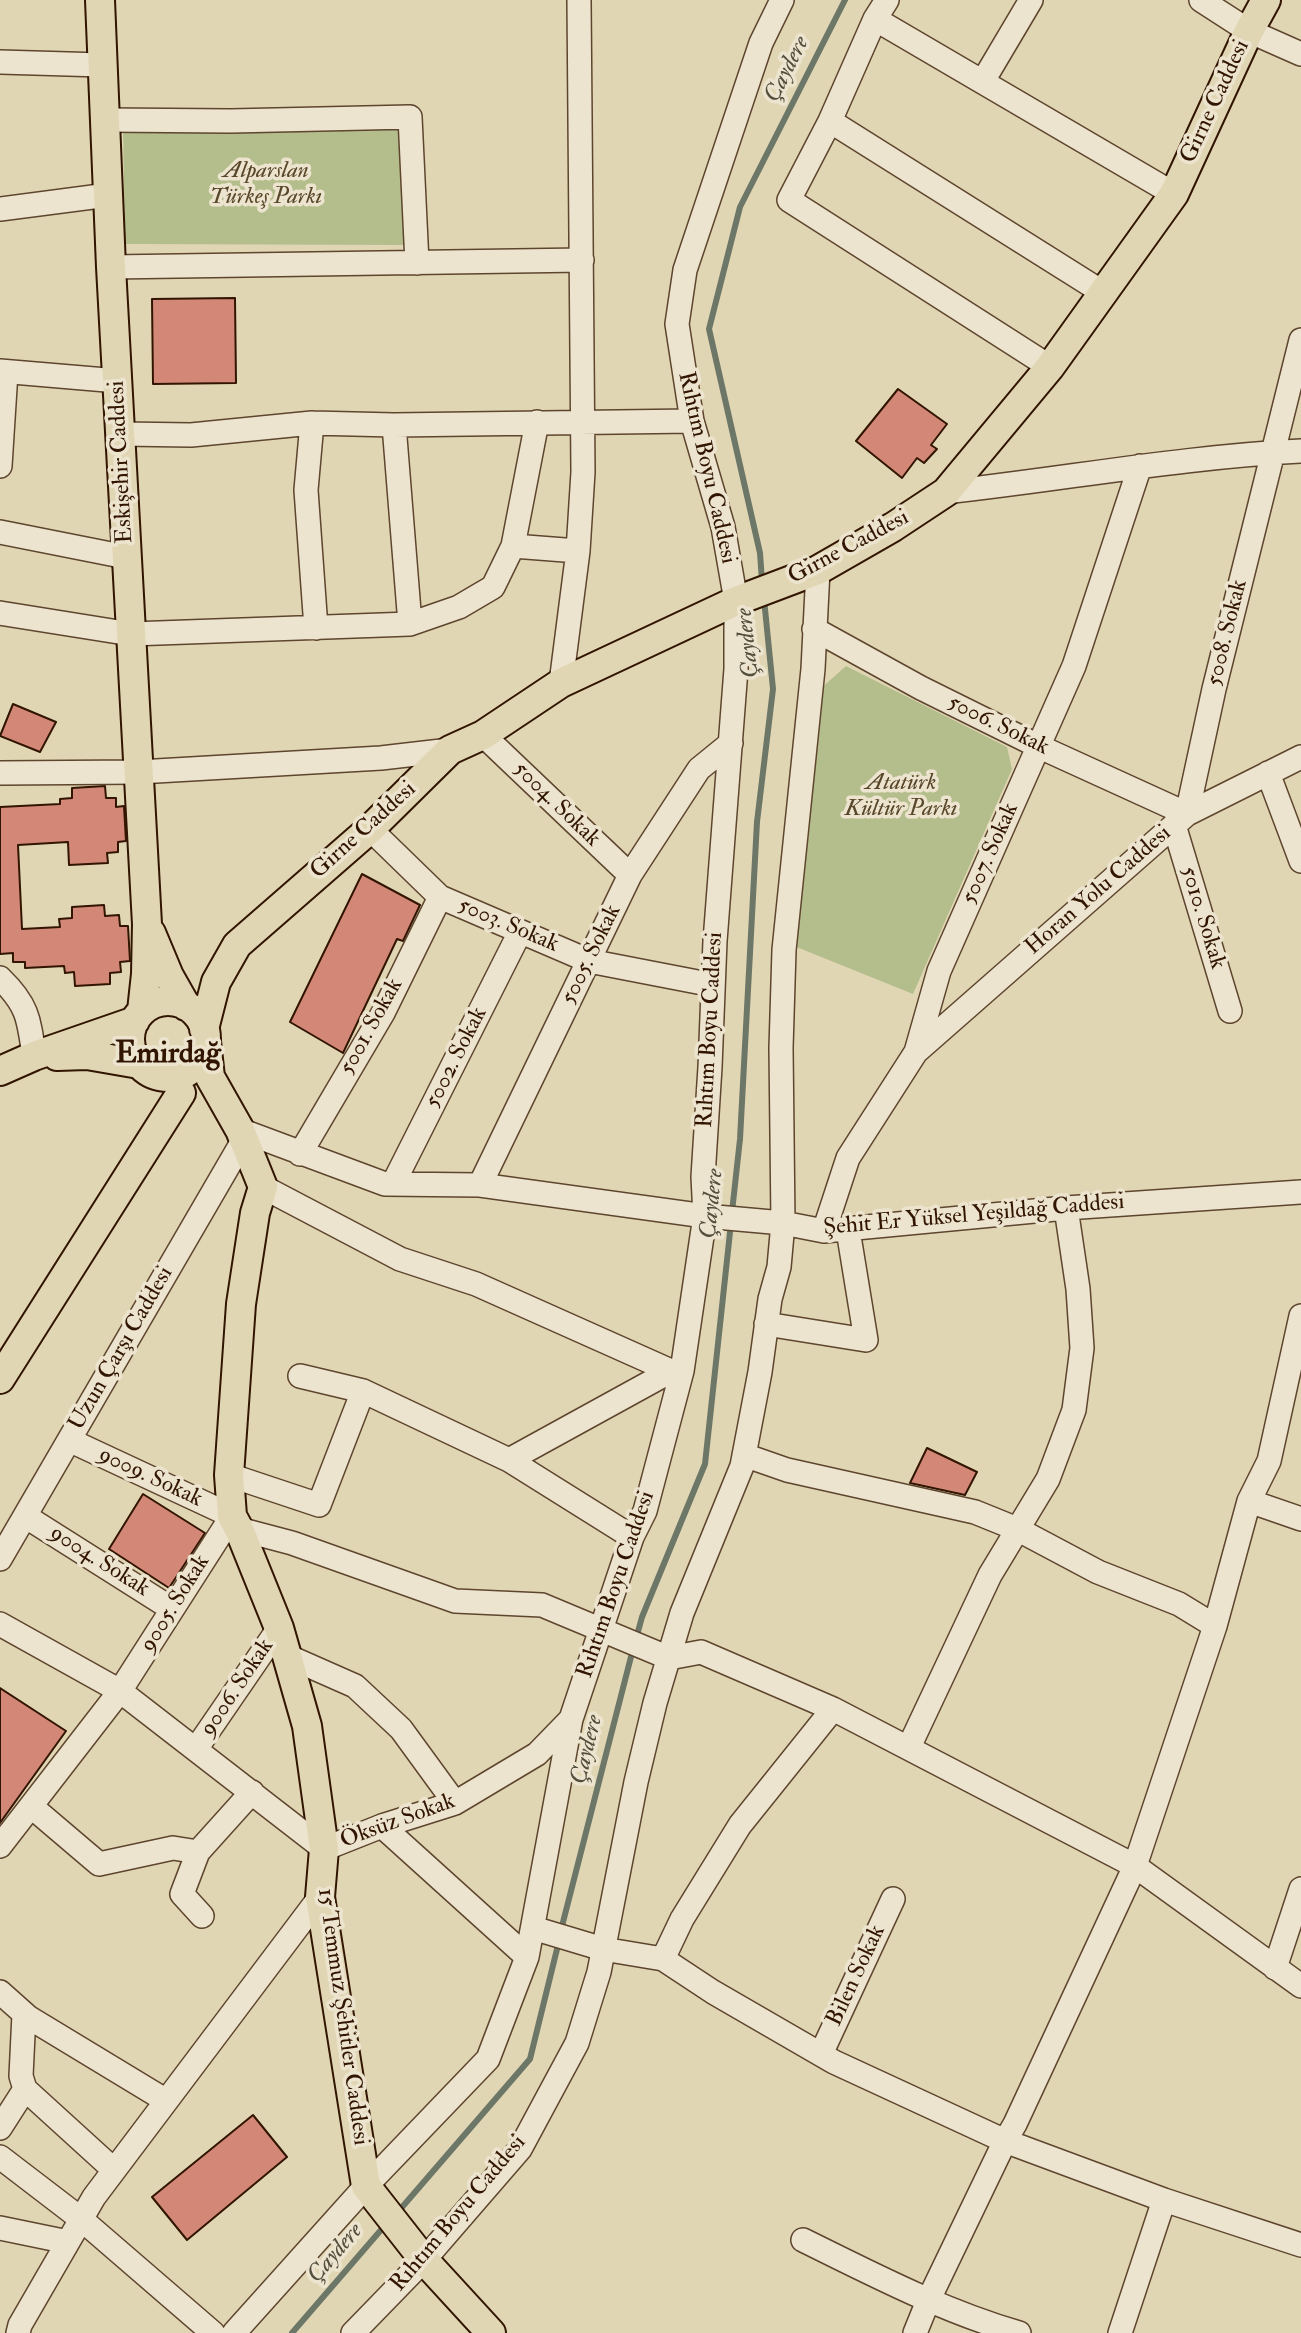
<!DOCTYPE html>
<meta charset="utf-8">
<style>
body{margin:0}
canvas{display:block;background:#e1d6b4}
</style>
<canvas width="1301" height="2333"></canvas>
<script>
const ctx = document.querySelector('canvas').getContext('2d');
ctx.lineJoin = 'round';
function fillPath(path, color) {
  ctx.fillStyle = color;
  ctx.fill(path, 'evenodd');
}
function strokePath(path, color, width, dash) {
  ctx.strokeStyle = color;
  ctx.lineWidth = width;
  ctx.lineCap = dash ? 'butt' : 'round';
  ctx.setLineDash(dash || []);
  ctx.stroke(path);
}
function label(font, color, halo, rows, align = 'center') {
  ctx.font = font + ' "IM FELL Double Pica",serif';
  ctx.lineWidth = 7;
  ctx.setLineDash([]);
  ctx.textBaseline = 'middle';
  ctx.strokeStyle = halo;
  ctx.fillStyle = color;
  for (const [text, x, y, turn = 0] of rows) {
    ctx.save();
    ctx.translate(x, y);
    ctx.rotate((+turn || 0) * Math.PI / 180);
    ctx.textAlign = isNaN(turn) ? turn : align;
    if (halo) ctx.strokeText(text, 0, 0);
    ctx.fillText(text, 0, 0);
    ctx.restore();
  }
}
fillPath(new Path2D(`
 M 404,125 L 408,245 L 125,244 L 123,128 Z
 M 846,666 L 1007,747 L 1012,769 L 913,994 L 794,946 L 819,690 Z`), '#b4bd8c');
strokePath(new Path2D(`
 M 762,581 L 760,553 L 709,329 L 740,207 L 845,0
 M 732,1212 L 740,1139 L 757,822 L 773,689 L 764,599
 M 636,1639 L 642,1617 L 705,1464 L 731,1223
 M 561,1930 L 633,1649
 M 397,2213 L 530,2059 L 559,1941
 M 292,2333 L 387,2223`), '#6d7768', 6);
const building = new Path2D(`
 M 235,298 L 236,383 L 153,384 L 152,299 Z
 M 898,389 L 947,424 L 931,445 L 937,449 L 924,463 L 917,458 L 902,478 L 856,441 Z
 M 13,704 L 56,722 L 40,752 L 0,736 Z
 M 105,786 L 106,798 L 116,798 L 116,807 L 124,806 L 126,841 L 118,842 L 118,852 L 107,853 L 108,863 L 69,865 L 68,842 L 18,845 L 22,929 L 60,927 L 59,919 L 72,918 L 72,907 L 104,905 L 105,916 L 119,915 L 120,926 L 128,926 L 130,961 L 120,962 L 121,972 L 110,973 L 110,984 L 75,986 L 74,972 L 65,973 L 64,966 L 25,968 L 25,962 L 13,962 L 13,953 L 0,954 L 0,807 L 60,804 L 60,799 L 72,798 L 72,788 Z
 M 362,874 L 420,905 L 403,941 L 397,939 L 343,1053 L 290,1022 Z
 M 927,1448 L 977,1472 L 965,1495 L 910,1483 Z
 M 143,1494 L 205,1533 L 169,1588 L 109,1549 Z
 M 0,1688 L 66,1731 L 0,1823 Z
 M 253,2115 L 287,2157 L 187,2240 L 152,2197 Z`);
fillPath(building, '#d38877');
strokePath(building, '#321501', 2);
const minor = new Path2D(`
 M 887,0 L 875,19 L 830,121 L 789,200 L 1050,367
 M 1201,0 L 1249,31 L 1301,54
 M 875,19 L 1174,194
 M 0,62 L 102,65
 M 983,81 L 1031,0
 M 105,120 L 231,121 L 410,117 L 417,263
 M 830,121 L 1102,292
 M 0,209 L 108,195
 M 111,267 L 582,260
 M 0,371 L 118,381
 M 312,423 L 306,490 L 316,628
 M 394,425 L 410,624
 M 121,434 L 191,435 L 312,423 L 394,425 L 692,421
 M 0,466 L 6,372
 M 946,492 C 1065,479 1182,457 1301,451
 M 0,532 L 126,557
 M 513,546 L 578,551
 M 0,613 L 131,634 L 410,624 L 459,607 L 493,587 L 513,546 L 537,422
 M 814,629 L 921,688 L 1040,747 L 1187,814 L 1214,689 L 1301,340
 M 561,683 L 578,551 L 583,472 L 579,0
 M 483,735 L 630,875
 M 0,773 L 139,772 L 381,758 L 450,750
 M 1268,773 L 1301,861
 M 1174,825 L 1230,1011
 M 370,829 L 440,897 L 589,961 L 713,985
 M 0,978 C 28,1005 29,1019 34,1056
 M 916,1052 L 1187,814 L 1301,757
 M 240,1130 L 385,1184 L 480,1185 L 705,1216 L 783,1223 L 824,1231 L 1066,1208 L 1301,1192
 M 300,1154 L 383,1013 L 440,897
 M 393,1184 L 520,932
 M 480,1185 L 630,875 L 699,769 L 731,743
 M 263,1187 L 400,1259 L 476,1284 L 671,1371 L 682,1371
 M 824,1231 L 848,1158 L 916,1052 L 939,971 L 1074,666 L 1140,466
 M 766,1324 L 866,1340 L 848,1230
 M 300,1376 L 363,1391 L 509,1460 L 632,1537
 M 744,1455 L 787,1470 L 975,1512 L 1017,1529 L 1098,1572 L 1179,1604 L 1215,1626
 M 509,1460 L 671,1371
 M 229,1475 L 319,1505 L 363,1391
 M 1249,1501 L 1301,1519
 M 25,1516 L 172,1609
 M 239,1529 L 292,1543 L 455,1601 L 542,1605 L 669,1658 L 701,1652 L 833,1709 L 1135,1866 L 1301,1986
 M 0,1559 L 244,1139
 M 0,1624 L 120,1691 L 324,1849 L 382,1826 L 455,1803 L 537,1754 L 571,1719
 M 287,1656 L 355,1686 L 401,1729 L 455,1803
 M 909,1747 L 990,1575 L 1048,1479 L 1074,1410 L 1082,1348 L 1078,1289 L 1066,1208
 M 196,1749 L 279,1628
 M 32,1807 L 99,1864 L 173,1848 L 198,1852 L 252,1792
 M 382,1826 L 527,1957
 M 0,1846 L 120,1691 L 232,1516 L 69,1440
 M 198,1852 L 182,1894 L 202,1916
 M 533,1928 L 603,1949 L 663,1959 L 713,1992 L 834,2062 L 1005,2141 L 1164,2200 L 1301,2245
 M 663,1959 L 682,1919 L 740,1825 L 833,1709
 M 1275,1968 L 1301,1889
 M 0,1992 L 28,2017 L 165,2100
 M 24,2014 L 21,2076 L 25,2089 L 114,2170
 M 821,2054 L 893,1899
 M 0,2128 L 25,2089
 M 0,2157 L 81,2219 L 213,2333
 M 0,2228 L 68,2242
 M 803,2240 C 874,2275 943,2311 1019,2333
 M 18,2333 L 20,2325 L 94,2197 L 320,1897
 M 234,2333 L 366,2186 L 488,2059 L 527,1957 L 571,1719 L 632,1537 L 645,1511 L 682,1371 L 705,1216 L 703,1177 L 710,1067 L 715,941 L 736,669 L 736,601 L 723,527 L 692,421 L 677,324 L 685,270 L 761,43 L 782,0
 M 353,2333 L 424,2260 L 520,2149 L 577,2043 L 599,1972 L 636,1782 L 655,1703 L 682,1613 L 742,1466 L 760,1372 L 770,1299 L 779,1267 L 783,1223 L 781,1048 L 784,950 L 813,669 L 818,570
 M 915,2333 L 928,2301 L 1005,2141 L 1015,2124 L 1135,1866 L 1215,1626 L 1249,1501 L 1269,1461 L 1301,1316
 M 1120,2333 L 1164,2200`);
const major = new Path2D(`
 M 100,0 L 111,267 L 147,924 L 146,974 L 142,1011
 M 151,933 L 169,976 L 186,1006
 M130 1039a38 38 0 1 1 76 0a38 38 0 1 1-76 0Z
 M 204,1029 L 216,982 L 237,945 L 370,829 L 450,750 L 483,735 L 561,683 L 736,601 L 818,570 L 893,527 L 946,492 L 1050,367 L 1174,194 L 1249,31 L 1266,0
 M 206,1041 L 210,1077 L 240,1130 L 263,1187 L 255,1213 L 241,1304 L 229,1475 L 232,1516 L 239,1529 L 279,1628 L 307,1726 L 324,1849 L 320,1897 L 366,2186 L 424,2260 L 491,2333
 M 57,1056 L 87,1055 L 139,1064
 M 0,1071 L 34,1056 L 135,1021
 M 0,1379 L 181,1093`);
strokePath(minor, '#5e452e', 26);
strokePath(major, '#321501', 32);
strokePath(minor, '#ece4ce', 23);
strokePath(major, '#e1d6b4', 28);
label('23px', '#321501', '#ece4ce', [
 ["Girne Caddesi",1216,102,-65],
 ["Eskişehir Caddesi",122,462,-93],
 ["Rıhtım Boyu Caddesi",706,468,77],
 ["Girne Caddesi",849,548,-28],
 ["5008. Sokak",1228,633,-76],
 ["5006. Sokak",998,726,26],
 ["5004. Sokak",556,805,44],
 ["Girne Caddesi",364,831,-42],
 ["5007. Sokak",991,854,-66],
 ["Horan Yolu Caddesi",1099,891,-41],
 ["5010. Sokak",1202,918,73],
 ["5003. Sokak",508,926,23],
 ["5005. Sokak",592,955,-64],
 ["5001. Sokak",372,1027,-61],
 ["Rıhtım Boyu Caddesi",711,1030,-87],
 ["5002. Sokak",457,1058,-63],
 ["Şehit Er Yüksel Yeşildağ Caddesi",974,1216,-5],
 ["Uzun Çarşı Caddesi",122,1349,-60],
 ["9009. Sokak",150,1478,25],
 ["9004. Sokak",99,1562,32],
 ["Rıhtım Boyu Caddesi",617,1585,-71],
 ["9005. Sokak",176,1604,-58],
 ["9006. Sokak",238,1688,-56],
 ["Öksüz Sokak",398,1822,-20],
 ["Bilen Sokak",857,1976,-65],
 ["15 Temmuz Şehitler Caddesi",342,2017,82],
 ["Rıhtım Boyu Caddesi",459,2214,-50]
]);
label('italic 23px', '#59472b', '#ece4ce', [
 ["Alparslan",266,172],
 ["Türkeş Parkı",266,198],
 ["Atatürk",901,784],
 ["Kültür Parkı",901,810]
]);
label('italic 24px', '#544e3d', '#ece4ce', [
 ["Çaydere",788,70,-63],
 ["Çaydere",749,643,-96],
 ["Çaydere",713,1204,-84],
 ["Çaydere",588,1750,-76],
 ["Çaydere",336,2254,-49]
]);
label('bold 30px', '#321501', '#ece4ce', [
 ["Emirdağ",168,1056]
]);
</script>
